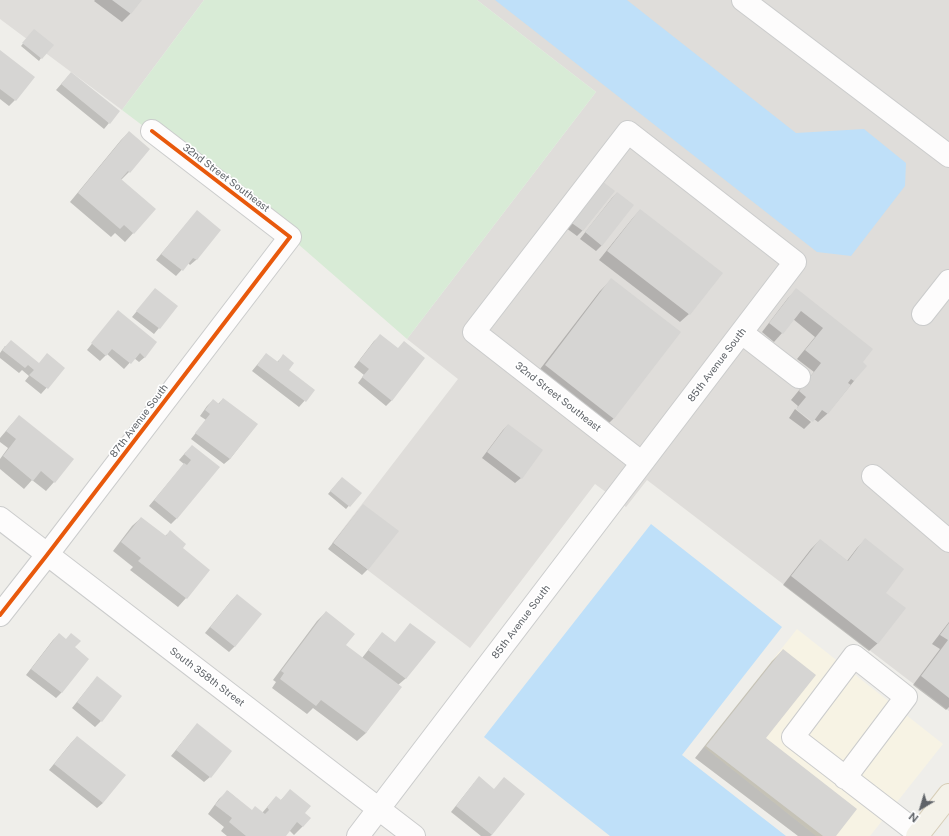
<!DOCTYPE html>
<style>
body{margin:0}
#map{position:relative;width:949px;height:836px;overflow:hidden;background:#efeeea;font-family:"Public Sans",sans-serif}
canvas{display:block}
.north{position:absolute;left:901px;top:788px;width:40px;height:40px;-webkit-text-stroke:3px #fff;paint-order:stroke;rotate:218deg;font-size:11px;font-weight:700;line-height:16px;text-align:center;color:#5f6368}
.north::after{content:'';display:block;margin:auto;width:14px;height:18px;background:#5f6368;clip-path:polygon(50% 0,100% 100%,50% 72%,0 100%)}
</style>
<div id="map">
<canvas width="949" height="836"></canvas>
<div class="north">N</div>
</div>
<script>
const ctx = document.querySelector('canvas').getContext('2d');
ctx.lineJoin = 'round';
function fillPath(path, color) {
  ctx.fillStyle = color;
  ctx.fill(path, 'evenodd');
}
function strokePath(path, color, width, dash) {
  ctx.strokeStyle = color;
  ctx.lineWidth = width;
  ctx.lineCap = dash ? 'butt' : 'round';
  ctx.setLineDash(dash || []);
  ctx.stroke(path);
}
function label(font, color, halo, rows, align = 'center') {
  ctx.font = font + ' "Public Sans",sans-serif';
  ctx.lineWidth = 3.5;
  ctx.setLineDash([]);
  ctx.textBaseline = 'middle';
  ctx.strokeStyle = halo;
  ctx.fillStyle = color;
  for (const [text, x, y, turn = 0] of rows) {
    ctx.save();
    ctx.translate(x, y);
    ctx.rotate((+turn || 0) * Math.PI / 180);
    ctx.textAlign = isNaN(turn) ? turn : align;
    if (halo) ctx.strokeText(text, 0, 0);
    ctx.fillText(text, 0, 0);
    ctx.restore();
  }
}
fillPath(new Path2D(`
 M 797,629 L 943,744 L 870,836 L 816,836 L 704,747 Z`), '#f7f3e4');
fillPath(new Path2D(`
 M 0,0 L 204,0 L 122,110 L 0,19 Z
 M 477,0 L 949,0 L 949,711 L 647,480 L 626,507 L 595,484 L 470,648 L 332,543 L 458,379 L 407,339 L 596,92 Z`), '#dfddda');
fillPath(new Path2D(`
 M 204,0 L 477,0 L 596,92 L 407,339 L 290,237 L 122,110 Z`), '#d8ebd6');
fillPath(new Path2D(`
 M 495,0 L 627,0 L 796,133 L 864,129 L 906,163 L 905,186 L 851,256 L 817,252 Z
 M 651,524 L 782,627 L 682,755 L 786,836 L 610,836 L 484,737 Z`), '#bfe0f9');
fillPath(new Path2D(`
 M 95,0 L 141,0 L 130,14 L 122,22 L 94,1 Z
 M 32,33 L 41,58 L 39,61 L 21,46 Z
 M 0,51 L 15,100 L 9,106 L 0,99 Z
 M 71,73 L 109,123 L 104,129 L 56,90 Z
 M 129,132 L 129,172 L 121,180 L 155,209 L 125,242 L 115,233 L 111,237 L 70,202 L 121,140 Z
 M 613,191 L 582,231 L 577,236 L 562,225 Z
 M 617,193 L 602,245 L 596,251 L 580,239 L 612,198 Z
 M 640,210 L 689,314 L 680,322 L 599,260 L 632,219 Z
 M 192,217 L 220,230 L 196,260 L 190,265 L 188,263 L 176,276 L 156,260 Z
 M 611,280 L 614,418 L 603,429 L 534,377 L 600,291 Z
 M 155,289 L 177,306 L 154,334 L 132,317 Z
 M 797,290 L 861,362 L 854,381 L 827,414 L 818,422 L 814,419 L 813,420 L 797,408 L 798,406 L 791,400 L 814,372 L 797,359 L 815,337 L 793,319 L 782,333 L 774,342 L 762,332 L 788,298 Z
 M 113,317 L 145,357 L 139,362 L 134,358 L 124,369 L 107,354 L 100,361 L 87,350 Z
 M 380,336 L 392,400 L 386,406 L 358,383 L 364,375 L 354,367 L 374,341 Z
 M 5,346 L 39,364 L 64,368 L 41,394 L 25,381 L 29,376 L 22,370 L 19,373 L 0,358 L 0,353 Z
 M 266,354 L 277,362 L 283,356 L 287,370 L 314,390 L 299,407 L 252,371 L 261,360 Z
 M 223,399 L 257,424 L 230,459 L 224,464 L 191,439 L 206,420 L 200,416 L 207,406 L 213,400 L 218,404 Z
 M 795,409 L 811,422 L 804,429 L 789,418 Z
 M 19,417 L 72,459 L 54,482 L 46,491 L 32,480 L 24,489 L 0,469 L 0,459 L 8,448 L 0,442 L 0,438 L 11,425 Z
 M 508,425 L 521,478 L 515,483 L 482,458 L 503,430 Z
 M 186,452 L 218,467 L 177,518 L 171,524 L 149,506 L 184,464 L 179,460 Z
 M 339,481 L 360,493 L 346,509 L 328,494 Z
 M 358,511 L 368,569 L 362,575 L 328,549 Z
 M 141,518 L 165,536 L 170,532 L 181,549 L 209,570 L 186,598 L 178,607 L 130,570 L 133,567 L 113,551 L 132,526 Z
 M 820,540 L 847,561 L 857,548 L 865,540 L 884,593 L 878,643 L 869,651 L 783,585 L 811,549 Z
 M 237,595 L 235,646 L 229,652 L 205,633 L 231,601 Z
 M 326,612 L 345,645 L 362,658 L 377,639 L 394,643 L 434,642 L 405,679 L 398,685 L 366,733 L 357,741 L 313,708 L 307,714 L 272,688 L 276,682 L 273,680 L 317,621 Z
 M 949,622 L 949,707 L 946,710 L 913,685 L 940,649 L 932,644 Z
 M 59,634 L 88,659 L 61,693 L 56,698 L 26,675 L 53,640 Z
 M 783,650 L 764,738 L 834,836 L 798,836 L 695,758 L 772,661 Z
 M 92,683 L 101,721 L 95,727 L 72,708 Z
 M 192,730 L 210,777 L 204,782 L 171,756 Z
 M 77,737 L 103,803 L 97,808 L 49,770 L 71,743 Z
 M 474,783 L 494,790 L 492,835 L 490,836 L 481,836 L 451,812 Z
 M 228,791 L 252,811 L 262,813 L 276,797 L 280,801 L 290,791 L 304,813 L 303,826 L 294,835 L 289,830 L 285,836 L 227,836 L 221,831 L 224,827 L 208,814 L 219,799 Z`), '#0003');
fillPath(new Path2D(`
 M 112,0 L 142,0 L 131,14 Z
 M 34,29 L 54,45 L 42,59 L 22,43 Z
 M 0,50 L 35,77 L 16,101 L 0,89 Z
 M 71,72 L 120,111 L 110,124 L 61,84 Z
 M 129,131 L 150,149 L 130,173 L 128,171 L 121,179 L 156,209 L 134,234 L 124,225 L 120,229 L 78,193 Z
 M 598,178 L 615,191 L 583,231 L 566,219 Z
 M 617,192 L 634,205 L 602,246 L 585,232 Z
 M 640,209 L 723,273 L 690,315 L 607,251 Z
 M 197,210 L 221,230 L 197,260 L 193,258 L 183,271 L 161,254 Z
 M 611,278 L 681,332 L 614,419 L 545,365 Z
 M 155,288 L 178,306 L 160,329 L 136,311 Z
 M 796,288 L 873,349 L 863,362 L 867,366 L 854,381 L 851,379 L 848,383 L 851,385 L 828,414 L 822,410 L 813,422 L 796,409 L 806,397 L 799,391 L 821,363 L 805,350 L 823,328 L 801,311 L 783,334 L 769,323 Z
 M 118,310 L 157,342 L 145,358 L 140,353 L 131,364 L 112,349 L 106,356 L 91,343 Z
 M 380,334 L 398,348 L 404,341 L 425,358 L 392,401 L 362,377 L 369,369 L 359,361 Z
 M 11,340 L 39,363 L 47,353 L 65,368 L 48,389 L 29,375 L 34,370 L 28,365 L 25,368 L 2,350 Z
 M 266,353 L 278,362 L 283,354 L 294,363 L 289,370 L 315,390 L 306,402 L 257,365 Z
 M 223,398 L 258,424 L 230,459 L 195,433 L 210,414 L 205,410 L 213,399 L 219,404 Z
 M 19,415 L 74,459 L 55,483 L 41,471 L 33,481 L 3,456 L 16,439 L 6,431 Z
 M 508,424 L 543,450 L 522,479 L 487,452 Z
 M 192,445 L 220,467 L 177,519 L 154,500 L 184,463 L 187,465 L 191,460 L 184,454 Z
 M 342,477 L 362,493 L 350,507 L 330,491 Z
 M 363,504 L 399,531 L 368,570 L 333,543 Z
 M 141,517 L 166,536 L 170,530 L 186,544 L 183,548 L 210,570 L 187,599 L 138,561 L 141,558 L 121,542 Z
 M 865,538 L 904,569 L 886,593 L 906,608 L 878,644 L 791,576 L 820,539 L 848,561 Z
 M 237,594 L 262,614 L 235,647 L 210,627 Z
 M 326,611 L 355,634 L 346,645 L 402,687 L 366,733 L 321,700 L 316,706 L 280,679 L 284,673 L 281,671 Z
 M 410,623 L 436,642 L 406,679 L 368,650 L 382,632 L 395,642 Z
 M 949,623 L 949,698 L 921,676 L 948,640 L 940,635 Z
 M 59,633 L 66,639 L 71,633 L 81,641 L 75,647 L 89,659 L 62,693 L 31,669 Z
 M 783,649 L 816,675 L 766,738 L 857,809 L 836,836 L 823,836 L 706,746 Z
 M 97,676 L 122,696 L 102,722 L 77,702 Z
 M 197,723 L 232,751 L 211,778 L 176,750 Z
 M 77,736 L 126,775 L 103,803 L 54,764 Z
 M 479,776 L 494,789 L 504,777 L 525,794 L 492,835 L 456,806 Z
 M 290,789 L 311,806 L 305,813 L 311,818 L 303,827 L 297,822 L 286,836 L 246,836 L 229,822 L 232,818 L 215,805 L 227,790 L 252,810 L 255,806 L 265,814 L 269,810 L 267,807 L 276,796 L 281,800 Z`), '#d6d5d3');
const minor = new Path2D(`
 M 743,0 L 949,156
 M 923,314 L 949,281
 M 742,333 L 799,377
 M 873,476 L 949,541
 M 0,518 L 414,836
 M 0,615 L 47,555 L 290,237 L 152,131
 M 845,778 L 906,697 L 854,656 L 793,737 L 919,834
 M 358,836 L 795,262 L 628,132 L 474,332 L 642,463`);
const major = new Path2D(`
 M 917,836 L 949,795`);
strokePath(minor, '#cbcccc', 24);
strokePath(major, '#d7ceb8', 24);
strokePath(minor, '#fdfcfc', 22);
strokePath(major, '#f4f2e9', 22);
strokePath(new Path2D(`
 M 0,615 L 47,555 L 290,237 L 152,131`), '#e8590c', 4);
label('10px', '#5f6368', '#fff', [
 ["32nd Street Southeast",226,178,37],
 ["85th Avenue South",717,365,-53],
 ["32nd Street Southeast",558,397,38],
 ["87th Avenue South",139,421,-53],
 ["85th Avenue South",521,622,-53],
 ["South 358th Street",207,677,37]
]);
</script>
